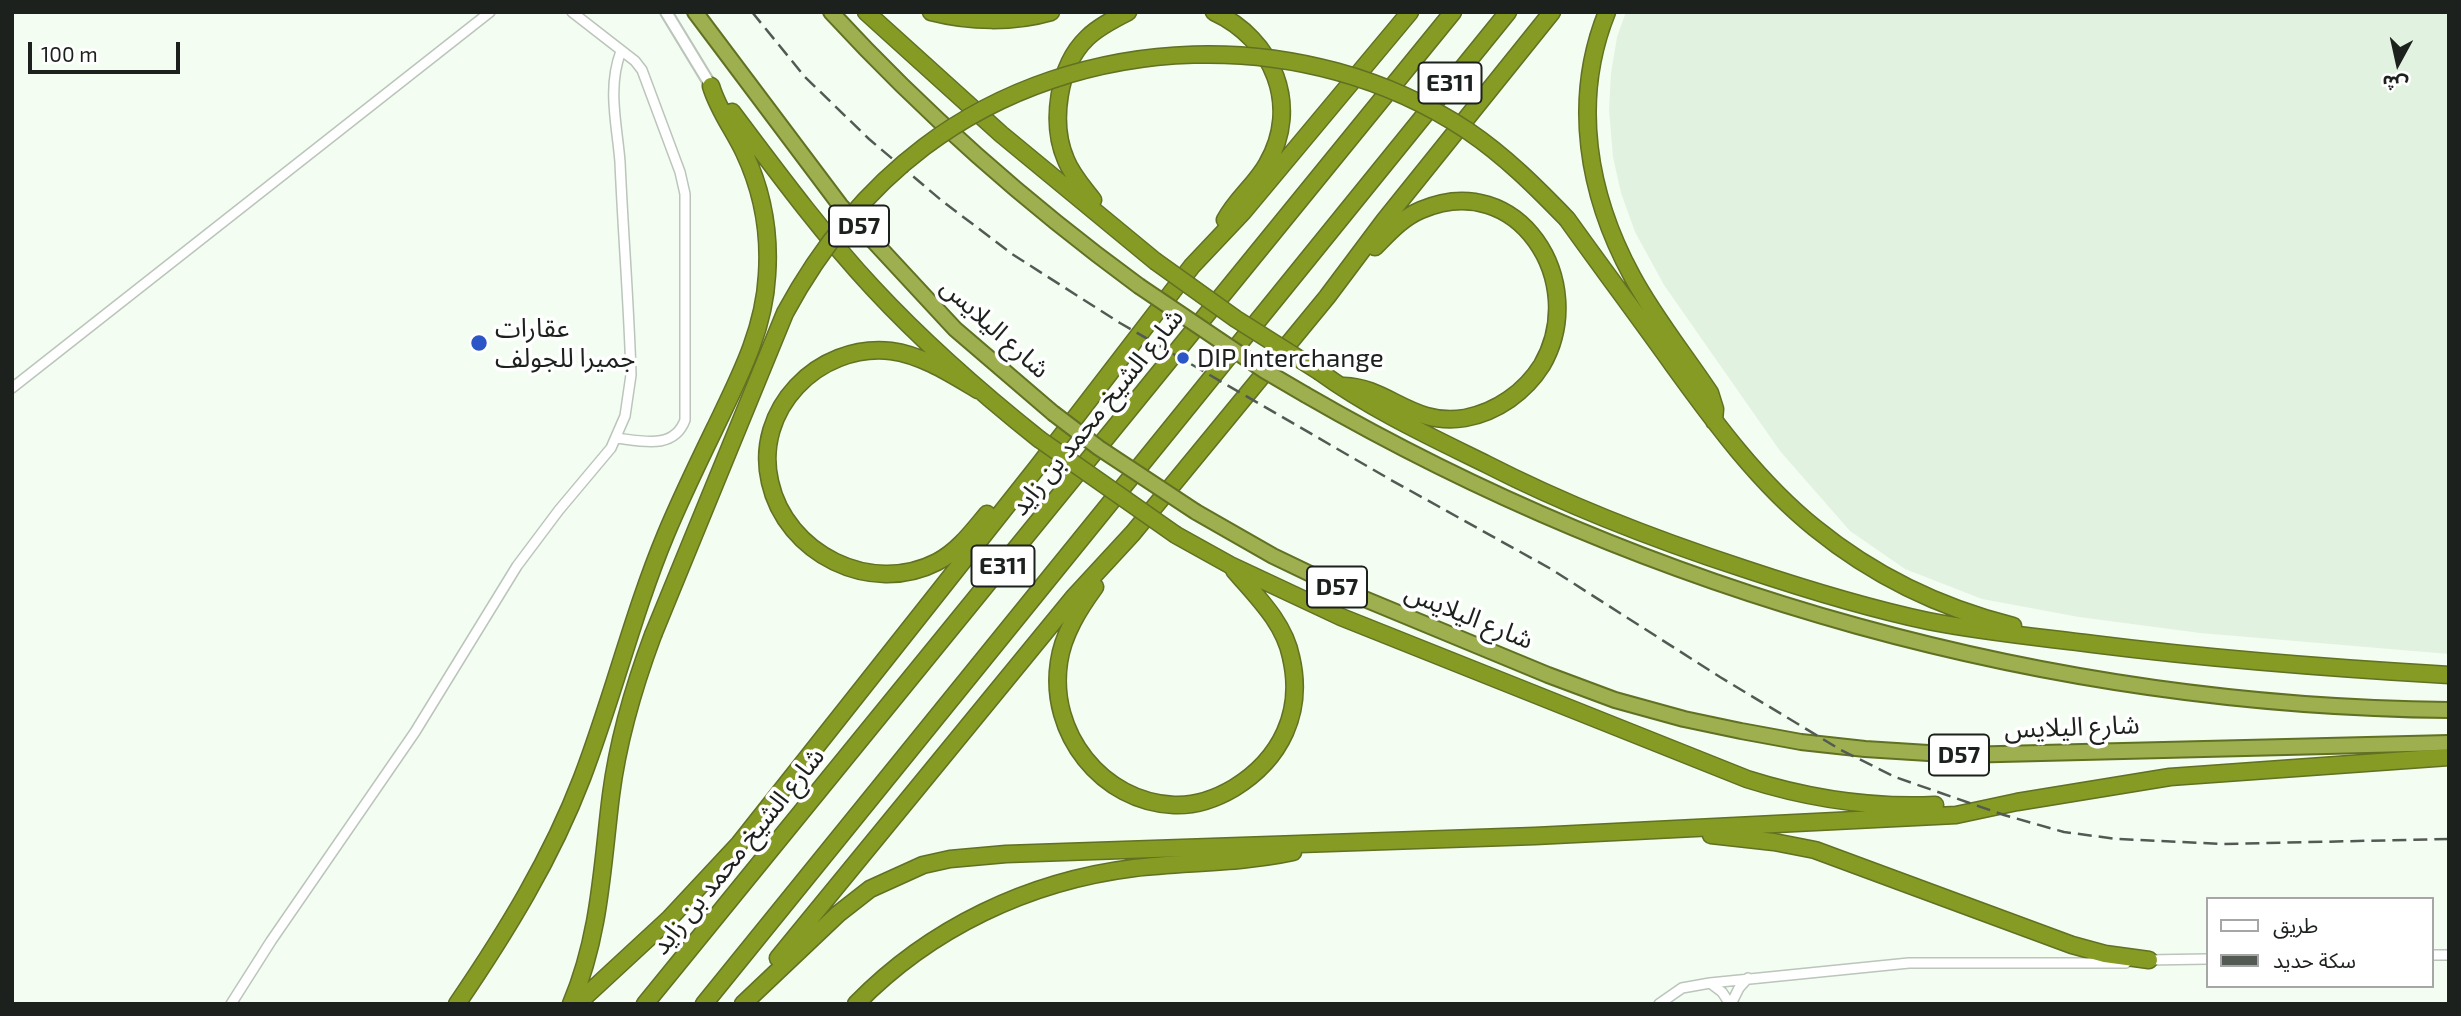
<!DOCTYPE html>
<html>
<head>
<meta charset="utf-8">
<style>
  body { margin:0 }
  #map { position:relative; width:2461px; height:1016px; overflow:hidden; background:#f3fdf2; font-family:"Exo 2","Noto Sans Arabic",sans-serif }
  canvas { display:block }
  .frame { position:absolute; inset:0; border:14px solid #1d211d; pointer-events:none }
  .legend { position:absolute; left:2206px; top:897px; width:228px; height:91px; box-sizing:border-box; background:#fff; border:2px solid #a5a6a5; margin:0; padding:9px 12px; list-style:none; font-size:21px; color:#1d211d }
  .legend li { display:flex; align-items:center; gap:14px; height:35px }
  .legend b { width:35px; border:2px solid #a5a6a5 }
  .north { position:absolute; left:2363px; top:28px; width:70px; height:70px; -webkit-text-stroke:5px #fff; paint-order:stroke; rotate:188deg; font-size:19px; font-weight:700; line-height:28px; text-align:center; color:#1d211d }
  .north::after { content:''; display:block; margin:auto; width:24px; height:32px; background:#1d211d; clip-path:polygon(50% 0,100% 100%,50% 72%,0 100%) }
  .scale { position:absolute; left:28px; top:42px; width:152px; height:32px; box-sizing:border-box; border:4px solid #1d211d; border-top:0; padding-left:9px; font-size:21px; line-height:24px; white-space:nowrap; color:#1d211d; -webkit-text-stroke:5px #fff; paint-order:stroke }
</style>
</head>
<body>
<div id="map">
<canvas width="2461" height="1016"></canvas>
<div class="frame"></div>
<ul class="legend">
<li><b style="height:9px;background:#fff"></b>طريق</li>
<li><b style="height:9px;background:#535953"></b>سكة حديد</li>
</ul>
<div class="north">ش</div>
<div class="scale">100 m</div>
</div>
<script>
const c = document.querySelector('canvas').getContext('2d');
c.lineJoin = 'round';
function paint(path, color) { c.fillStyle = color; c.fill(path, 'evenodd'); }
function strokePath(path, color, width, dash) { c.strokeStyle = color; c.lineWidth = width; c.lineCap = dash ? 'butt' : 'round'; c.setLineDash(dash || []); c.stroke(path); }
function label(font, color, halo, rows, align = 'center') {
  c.font = font + ' "Exo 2","Noto Sans Arabic",sans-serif'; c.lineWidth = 7; c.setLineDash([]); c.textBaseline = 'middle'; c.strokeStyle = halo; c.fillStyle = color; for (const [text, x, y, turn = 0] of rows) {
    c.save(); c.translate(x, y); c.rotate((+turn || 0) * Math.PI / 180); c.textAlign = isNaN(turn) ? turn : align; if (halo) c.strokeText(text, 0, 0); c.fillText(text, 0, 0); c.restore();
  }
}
const built = new Path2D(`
  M1626,12H2449V654L2200,633L2079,617L1982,599L1905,569L1850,531L1780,451L1664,285L1635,232L1621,193L1613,157L1609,110L1611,73L1617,37Z`);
const minor = new Path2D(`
  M572,12L635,61L642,70L680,172L685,194V420C674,450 642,441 616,438
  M12,388L490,12
  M2431,955H2449
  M2147,960L2207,959
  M1710,983L1722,992L1730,1004
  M231,1004L271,941L415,732L517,566L559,510L611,448L625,416L631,375C629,304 623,233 620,162C617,124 607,88 621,51
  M1659,1004L1682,988L1710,983L1909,963H2126
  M1731,1004L1739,988L1748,978`);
const tertiary = new Path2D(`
  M666,12L711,86`);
const trunk = new Path2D(`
  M695,12L840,205L955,329L1053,413
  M831,12C925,114 1027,204 1139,286
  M1306,395C1652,595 2049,706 2449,710
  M1196,512L1273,556L1350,593L1548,675L1615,700L1684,719L1741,731L1801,742L1865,749L1960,755L2449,743`);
const motorway = new Path2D(`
  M866,12L1001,134L1155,261
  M931,12C970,22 1013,23 1051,12
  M1214,12C1273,39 1301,106 1267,164C1256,184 1236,199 1225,220
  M1607,12C1571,101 1588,195 1632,276C1654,317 1684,354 1710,393L1715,409L1714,421
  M732,112C777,172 822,233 873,288C924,343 980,392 1039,439
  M1093,200C1083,187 1072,175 1066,160C1050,123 1058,66 1087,38C1098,27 1114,19 1128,12
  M1567,219C1602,268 1638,316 1673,365C1715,423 1759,483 1815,528C1874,576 1941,608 2013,626
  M1320,372C1371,409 1429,436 1486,464C1570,507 1656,540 1745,569C1805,589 1866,608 1928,621C1983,632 2038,637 2093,644C2212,659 2329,668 2449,675
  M1344,386C1388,387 1412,427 1465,418C1497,412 1525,392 1542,365C1590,282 1518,168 1421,210C1402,218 1389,233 1375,247
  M978,390C951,374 922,355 891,351C818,343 753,410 770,482C786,554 871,596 937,562C958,551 972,532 987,514
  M1176,535L1230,565L1341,617L1747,779C1810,799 1870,808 1935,805
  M1095,587C1079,609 1063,634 1059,662C1048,733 1102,802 1174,805C1195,806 1217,798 1234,788C1281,759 1304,712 1291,657C1284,622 1256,596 1234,570
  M1711,835L1774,842L1815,850L2072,945L2105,954L2149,960
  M778,958L1073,598L1133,533L1327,297L1384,221L1552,12
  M457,1004C506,932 551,859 582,778C613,697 633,613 666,534C681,498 698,463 715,428C739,378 764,331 767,275C770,232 762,190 744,152C733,129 718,110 711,86
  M571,1004C600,936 602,867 611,795C618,740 634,686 653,635
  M577,1004L669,919L739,844L1039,465L1192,266L1243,212L1410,12
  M645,1004L1453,12
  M704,1004L1508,12
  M743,1004L838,914L870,889L923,865L950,859L1006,854L1535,836L1956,815L2017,802L2170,777L2449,757
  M856,1004C930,928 1029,881 1134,868C1187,862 1242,863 1293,852`);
const rail = new Path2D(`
  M752,12L805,77L869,139L941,200L1012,254L1120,323L1391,480L1551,569L1720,677L1841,750L1895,777L2004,815L2064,832L2117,839L2223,844L2449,839`);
const trunkBridge = new Path2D(`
  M1139,286L1265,371L1306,395
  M1053,413L1099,448L1196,512`);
const motorwayBridge = new Path2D(`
  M1155,261L1236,319L1320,372
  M1039,439L1176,535
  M653,635L785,313C819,250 866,191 924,147C1079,30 1306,23 1468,131C1505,156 1536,187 1567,219`);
const markers = [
  [479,343,9,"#2c56c5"],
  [1183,358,7,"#2c56c5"]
];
const shields = [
  [1450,83,63],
  [859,226,60],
  [1003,566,63],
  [1337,587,60],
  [1959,755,60]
];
const shieldNames = [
  ["E311",1450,83],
  ["D57",859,226],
  ["E311",1003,566],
  ["D57",1337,587],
  ["D57",1959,755]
];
const poiNames = [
  ["عقارات",495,328],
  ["جميرا للجولف",495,358],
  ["DIP Interchange",1197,358]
];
const streetNames = [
  ["شارع اليلايس",995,328,42],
  ["شارع الشيخ محمد بن زايد",1097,412,-51],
  ["شارع اليلايس",1469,616,22],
  ["شارع اليلايس",2072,727,-2],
  ["شارع الشيخ محمد بن زايد",738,851,-51]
];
paint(built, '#e2f2e1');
strokePath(minor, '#bbc5bb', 12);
strokePath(tertiary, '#bbc5bb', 14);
strokePath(trunk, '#617022', 18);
strokePath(motorway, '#617022', 19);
strokePath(minor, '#fff', 9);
strokePath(tertiary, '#fff', 10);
strokePath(trunk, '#9eaf50', 14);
strokePath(motorway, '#859b24', 16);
strokePath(rail, '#535953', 2.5, [14, 7]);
strokePath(trunkBridge, '#617022', 18, []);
strokePath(motorwayBridge, '#617022', 19, []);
strokePath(trunkBridge, '#9eaf50', 14);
strokePath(motorwayBridge, '#859b24', 16);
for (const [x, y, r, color] of markers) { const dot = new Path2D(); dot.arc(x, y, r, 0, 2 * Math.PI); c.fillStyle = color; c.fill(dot); strokePath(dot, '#fff', 2.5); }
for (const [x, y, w] of shields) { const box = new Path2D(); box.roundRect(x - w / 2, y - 20.5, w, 41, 5); c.fillStyle = '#fff'; c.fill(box); strokePath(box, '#1d211d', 2); }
label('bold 24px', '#1d211d', null, shieldNames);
label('26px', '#1d211d', '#fff', poiNames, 'left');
label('26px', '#1d211d', '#fff', streetNames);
</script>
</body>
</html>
